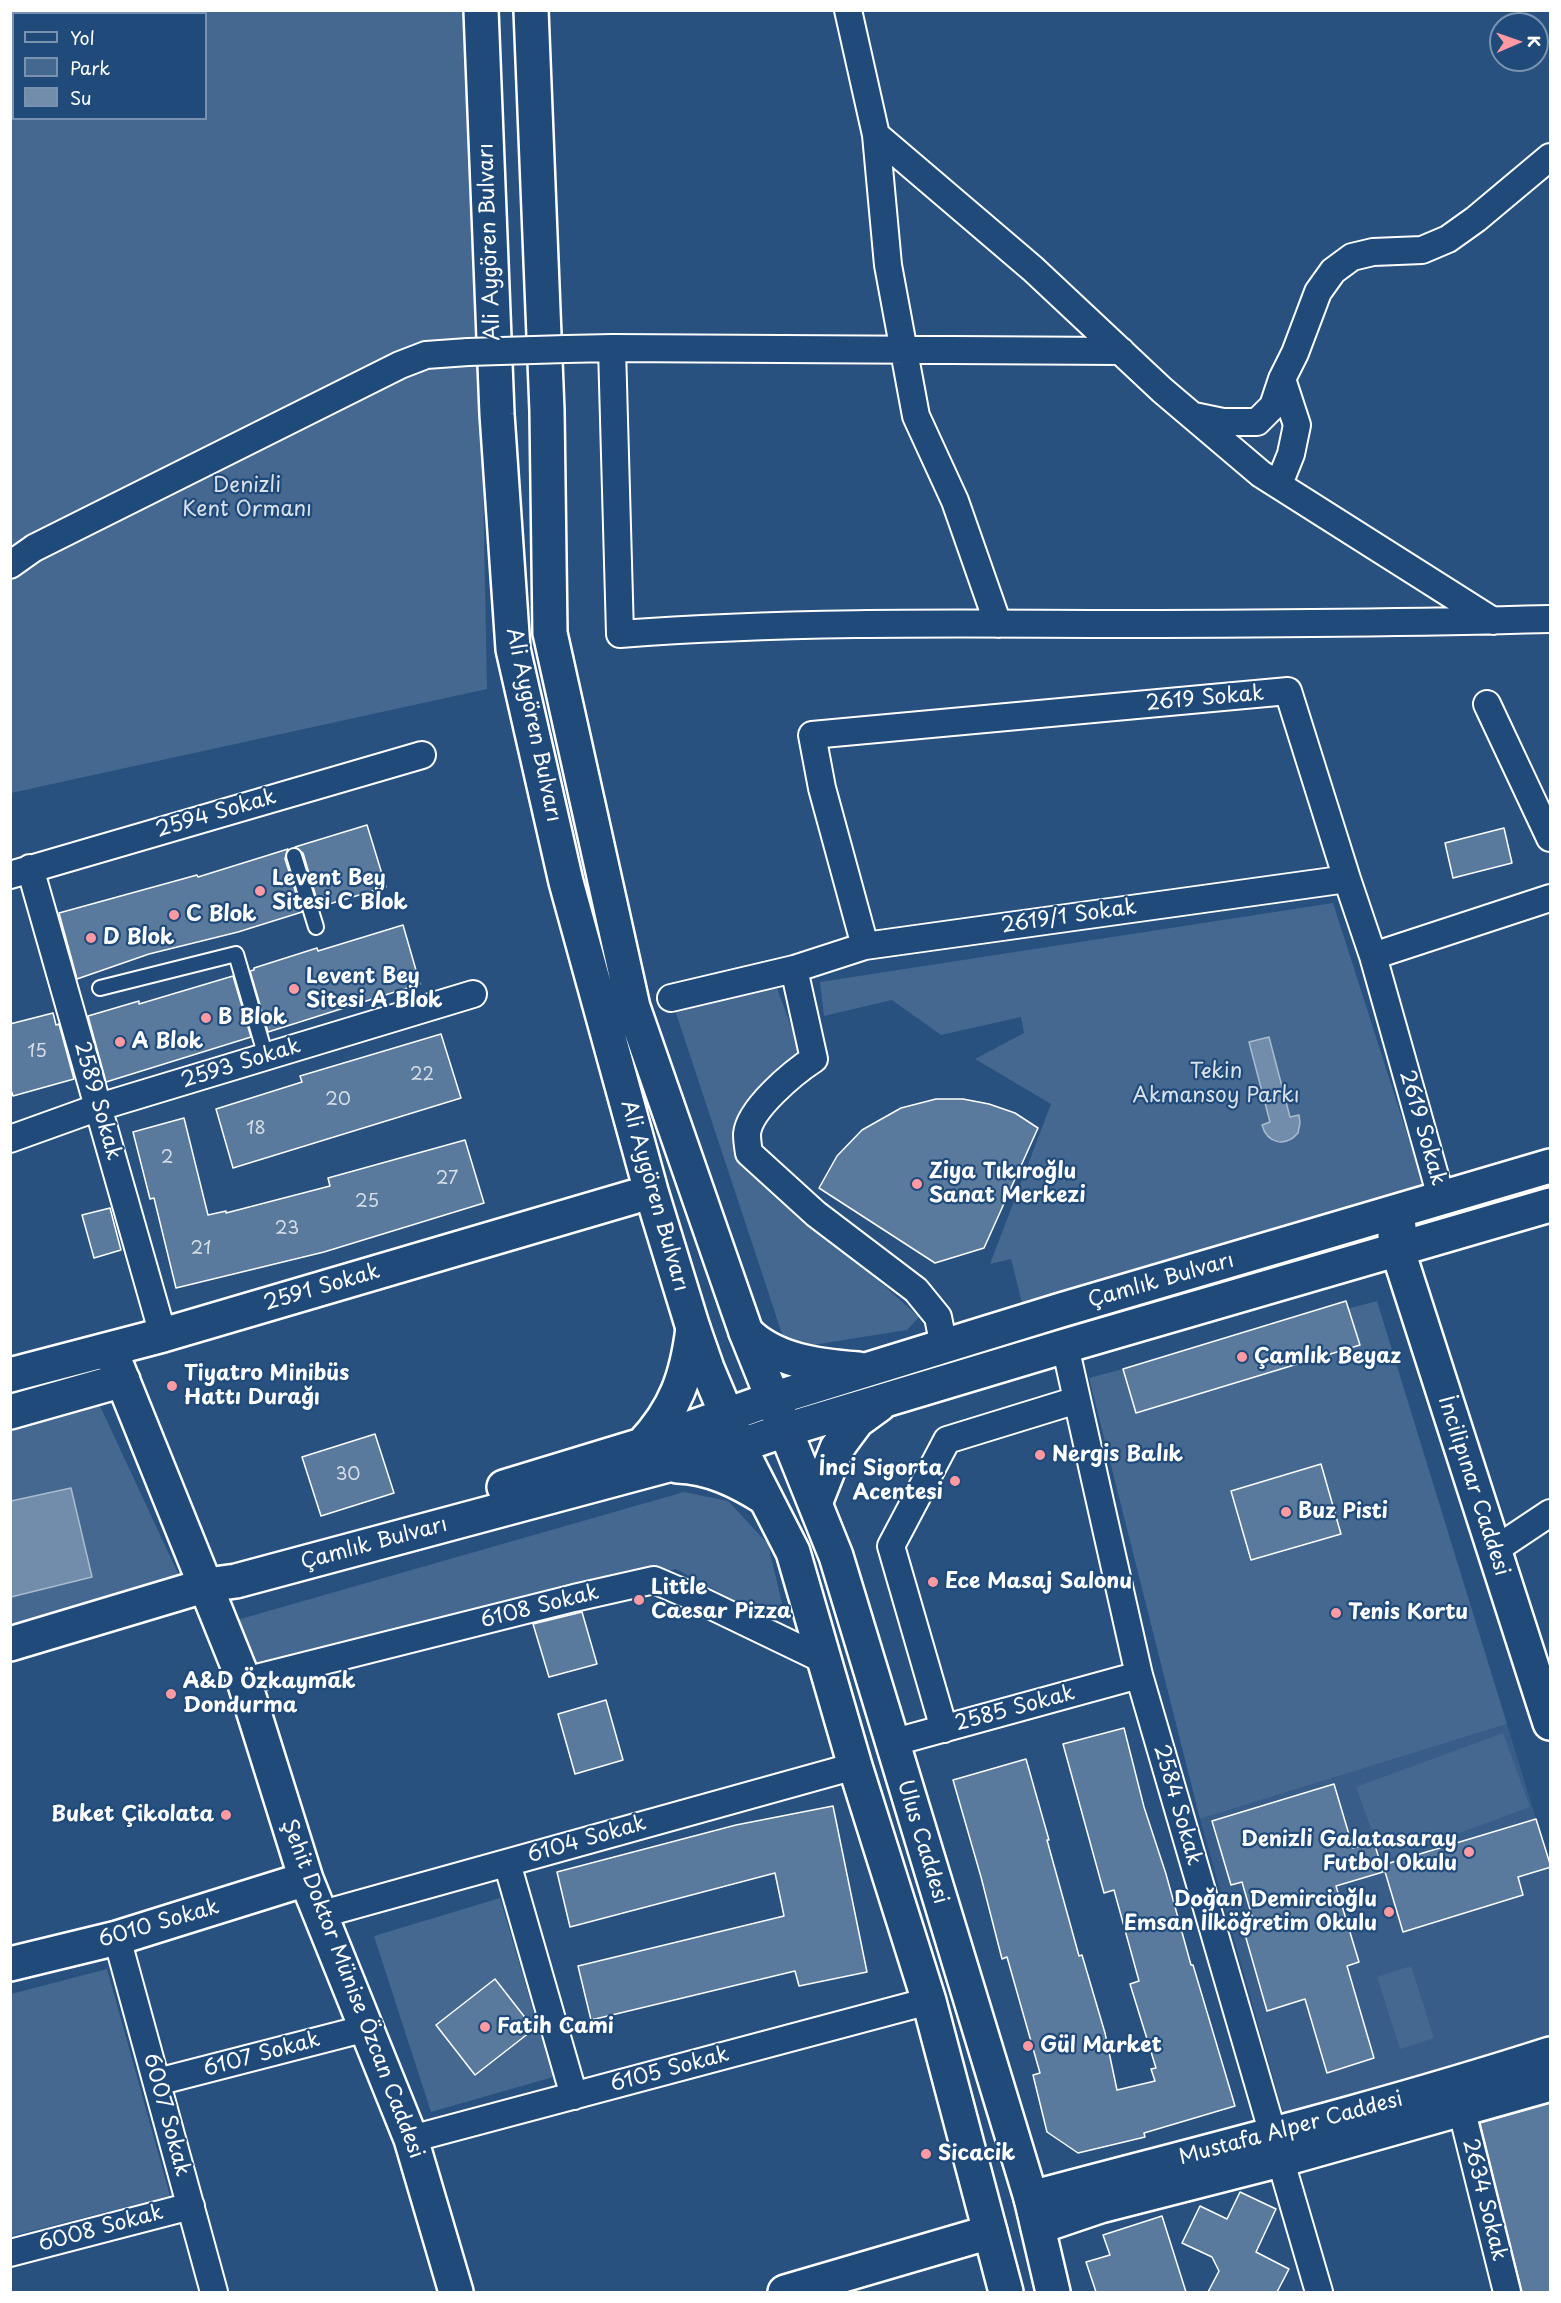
<!DOCTYPE html>
<html>
<head>
<meta charset="utf-8">
<style>
  body { margin:0 }
  #map { position:relative; width:1561px; height:2303px; overflow:hidden; background:#28517f; font-family:"Playpen Sans",sans-serif }
  canvas { display:block }
  .frame { position:absolute; inset:0; border:12px solid #fff; pointer-events:none }
  .legend { position:absolute; left:12px; top:12px; width:195px; height:108px; box-sizing:border-box; background:#1f4a7a; border:2px solid #7992af; margin:0; padding:8px 10px; list-style:none; font-size:18px; color:#fff }
  .legend li { display:flex; align-items:center; gap:12px; height:30px }
  .legend b { width:30px; border:2px solid #7992af }
  .north { position:absolute; left:1489px; top:12px; width:60px; height:60px; box-sizing:border-box; background:#1f4a7a; border:2px solid #7992af; border-radius:50%; rotate:88deg; font-size:16px; font-weight:700; line-height:24px; text-align:center; color:#fff }
  .north::after { content:''; display:block; margin:auto; width:21px; height:27px; background:#ff9aa2; clip-path:polygon(50% 0,100% 100%,50% 72%,0 100%) }
</style>
</head>
<body>
<div id="map">
<canvas width="1561" height="2303"></canvas>
<div class="frame"></div>
<ul class="legend">
<li><b style="height:8px;background:#1f4a7a"></b>Yol</li>
<li><b style="height:16px;background:#446890"></b>Park</li>
<li><b style="height:16px;background:#718dab"></b>Su</li>
</ul>
<div class="north">K</div>
</div>
<script>
const c = document.querySelector('canvas').getContext('2d');
c.lineJoin = 'round';
function paint(path, color) { c.fillStyle = color; c.fill(path, 'evenodd'); }
function strokePath(path, color, width, dash) { c.strokeStyle = color; c.lineWidth = width; c.lineCap = dash ? 'butt' : 'round'; c.setLineDash(dash || []); c.stroke(path); }
function label(font, color, halo, rows, align = 'center') {
  c.font = font + ' "Playpen Sans",sans-serif'; c.lineWidth = 4.5; c.setLineDash([]); c.textBaseline = 'middle'; c.strokeStyle = halo; c.fillStyle = color; for (const [text, x, y, turn = 0] of rows) {
    c.save(); c.translate(x, y); c.rotate((+turn || 0) * Math.PI / 180); c.textAlign = isNaN(turn) ? turn : align; if (halo) c.strokeText(text, 0, 0); c.fillText(text, 0, 0); c.restore();
  }
}
const built = new Path2D(`
  M1507,1724L1550,1865V2040L1286,2123L1200,1819Z`);
const green = new Path2D(`
  M10,11H474L487,689L11,793ZM14,14H206V118H14Z
  M1333,903L1425,1190L1024,1311L1011,1259L990,1264L1051,1104L975,1059L1024,1033L1021,1017L941,1035L892,1000L824,1016L820,982Z
  M774,980L800,1051L749,1098L736,1137L748,1171L851,1256L919,1317L907,1330L787,1349L675,1010Z
  M1377,1301L1507,1724L1200,1819L1089,1378Z
  M94,1393L182,1582L11,1625V1414Z
  M684,1492L728,1501L768,1544L785,1616L767,1618L676,1569L257,1673L237,1620Z
  M1503,1733L1530,1807L1383,1861L1356,1787Z
  M500,1898L553,2077L431,2112L374,1936Z
  M1411,1966L1434,2038L1400,2049L1377,1977Z
  M107,1969L170,2196L11,2236V1994Z`);
const water = new Path2D(`
  M1269,1037L1290,1117L1299,1115L1300,1123L1298,1133C1285,1148 1267,1143 1262,1125L1270,1122L1249,1042Z
  M71,1488L92,1577L11,1597V1501Z`);
const building = new Path2D(`
  M367,825L386,887L319,907L303,853L295,847Z
  M1504,828L1512,863L1453,878L1445,843Z
  M288,849L285,859L302,912L238,932L149,954L77,979L59,913L197,875L198,877Z
  M403,925L420,984L268,1032L250,971L254,970V968L317,948L318,951Z
  M233,976L251,1037L106,1082L88,1016L139,1001V1004Z
  M53,1013L56,1025L59,1024L74,1079L13,1096L10,1087V1024Z
  M441,1034L461,1098L233,1168L216,1109L302,1082L300,1076Z
  M936,1099H963L989,1104L1015,1113L1038,1128L984,1248L935,1263L819,1188L837,1156L862,1130L901,1108Z
  M184,1118L208,1215L226,1211V1213L330,1186L328,1178L465,1140L484,1203L324,1252L176,1288L154,1198L150,1199L133,1132Z
  M110,1208L121,1250L94,1258L82,1215Z
  M1346,1301L1360,1345L1136,1413L1123,1369Z
  M375,1434L394,1493L321,1516L302,1457Z
  M1321,1464L1341,1534L1251,1560L1231,1491Z
  M582,1612L597,1664L549,1677L533,1624Z
  M606,1700L623,1760L575,1774L558,1714Z
  M1124,1728L1144,1807L1166,1874L1191,1965H1193L1235,2106L1144,2133L1145,2137L1078,2153L1047,2132L1033,2075L1040,2073L1007,1957L1002,1959L981,1877L953,1780L1026,1759L1049,1840H1047L1079,1956L1082,1955L1105,2033L1117,2090L1155,2081L1151,2069L1156,2068L1130,1984L1139,1981L1114,1890L1104,1893L1063,1744Z
  M1334,1784L1353,1848L1374,1842L1383,1872L1336,1886L1359,1962L1347,1966L1374,2058L1327,2073L1305,1999L1267,2011L1244,1931L1255,1927L1242,1882L1231,1885L1212,1821Z
  M833,1806L867,1972L799,1986L795,1971L591,2020L578,1966L784,1916L775,1873L570,1927L557,1872L736,1825Z
  M1536,1819L1551,1867L1518,1877L1523,1895L1403,1932L1383,1865Z
  M495,1979L534,2029L475,2075L436,2025Z
  M1551,2103V2292H1522L1480,2123Z
  M1240,2192L1276,2209L1256,2252L1289,2269L1277,2292H1208L1219,2271L1212,2257L1182,2243L1200,2206L1227,2219Z
  M1162,2216L1186,2292H1096L1086,2262L1110,2255L1103,2235Z`);
const lane = new Path2D(`
  M294,856L316,927
  M100,988L236,954L266,1057`);
const street = new Path2D(`
  M848,10L876,135L888,265L916,416L955,501L998,624
  M876,135L1033,269L1162,390L1261,474L1493,621
  M566,349L612,348
  M1121,351L612,348L620,634C777,622 935,623 1092,624C1245,624 1398,623 1550,619
  M1194,416L1223,422H1257L1273,406L1282,379L1295,353L1318,292L1333,271L1352,257L1373,252L1422,250L1448,239L1476,219L1550,157
  M1279,484L1291,454L1297,425L1282,379
  M10,565L34,548L400,365L426,355L468,352
  M1487,704L1550,838
  M30,868L163,1335
  M10,875L422,755
  M865,946L822,788L812,735L1288,691L1347,879L1373,956L1441,1197
  M1373,956L1550,898
  M794,969L814,1059C794,1072 749,1109 747,1134C747,1140 748,1147 749,1153L816,1214L916,1290L938,1317L944,1347
  M671,998L794,969L865,946L1347,879
  M10,1139L99,1107L473,994
  M1065,1346L1139,1675L1319,2292
  M1493,1551L1550,1513
  M244,1681L574,1598L654,1580L689,1595L824,1660
  M944,1729L891,1546L947,1440L1077,1400
  M891,1743L1139,1675
  M507,1863L574,2096
  M319,1915L855,1766
  M117,1938L214,2292
  M157,2082L367,2028
  M1461,2108L1507,2292
  M411,2139L929,2001
  M10,2253L191,2206`);
const secondary = new Path2D(`
  M1399,1227L1395,1235L1397,1248L1550,1723
  M746,1332C774,1361 819,1366 858,1369
  M110,1349L244,1681L306,1879L411,2139L456,2292
  M10,1375L163,1335L633,1197
  M10,1412L123,1380
  M642,1445C676,1409 687,1376 693,1328
  M677,1466C710,1467 738,1481 765,1498
  M504,1487L642,1445L772,1399L1061,1310L1550,1166
  M816,1501L837,1448L857,1421L879,1405
  M10,1644L207,1585L236,1581L739,1446L785,1430L1065,1346L1550,1205
  M10,1964L117,1938L306,1879
  M1031,2198C1204,2152 1379,2109 1550,2054
  M1038,2227L1100,2206L1280,2160L1550,2084
  M785,2292L990,2232`);
const primary = new Path2D(`
  M481,10L497,414L513,649L566,882L651,1191L693,1328L707,1368L743,1454L793,1552L855,1766L929,2001L1006,2292
  M531,10L547,411L550,633L633,1007L746,1332L836,1556L1031,2198L1053,2292`);
const streetBridge = new Path2D(`
  M468,352L566,349`);
const markers = [
  [260,891,6,"#ff9aa2"],
  [174,915,6,"#ff9aa2"],
  [91,938,6,"#ff9aa2"],
  [294,989,6,"#ff9aa2"],
  [206,1018,6,"#ff9aa2"],
  [120,1042,6,"#ff9aa2"],
  [917,1184,6,"#ff9aa2"],
  [1242,1357,6,"#ff9aa2"],
  [172,1386,6,"#ff9aa2"],
  [1040,1455,6,"#ff9aa2"],
  [955,1481,6,"#ff9aa2"],
  [1286,1512,6,"#ff9aa2"],
  [933,1582,6,"#ff9aa2"],
  [639,1600,6,"#ff9aa2"],
  [1336,1613,6,"#ff9aa2"],
  [171,1694,6,"#ff9aa2"],
  [226,1815,6,"#ff9aa2"],
  [1469,1852,6,"#ff9aa2"],
  [1389,1912,6,"#ff9aa2"],
  [485,2027,6,"#ff9aa2"],
  [1028,2046,6,"#ff9aa2"],
  [926,2154,6,"#ff9aa2"]
];
const numberNames = [
  ["15",37,1052],
  ["22",422,1075],
  ["20",338,1100],
  ["18",256,1129],
  ["2",167,1158],
  ["27",447,1179],
  ["25",367,1202],
  ["23",287,1229],
  ["21",201,1249],
  ["30",348,1475]
];
const streetNames = [
  ["Ali Aygören Bulvarı",490,242,-92],
  ["2619 Sokak",1205,699,-5],
  ["Ali Aygören Bulvarı",533,725,78],
  ["2594 Sokak",216,814,-16],
  ["2619/1 Sokak",1069,917,-8],
  ["2593 Sokak",241,1064,-17],
  ["2589 Sokak",97,1101,74],
  ["2619 Sokak",1422,1128,74],
  ["Ali Aygören Bulvarı",654,1196,74],
  ["Çamlık Bulvarı",1161,1281,-16],
  ["2591 Sokak",322,1288,-16],
  ["İncilipınar Caddesi",1473,1486,72],
  ["Çamlık Bulvarı",374,1544,-15],
  ["6108 Sokak",540,1607,-14],
  ["2585 Sokak",1015,1709,-15],
  ["2584 Sokak",1177,1805,74],
  ["6104 Sokak",587,1840,-16],
  ["Ulus Caddesi",922,1842,73],
  ["6010 Sokak",159,1924,-16],
  ["Şehit Doktor Münise Özcan Caddesi",352,1989,69],
  ["6107 Sokak",262,2055,-15],
  ["6105 Sokak",670,2070,-15],
  ["6007 Sokak",166,2115,75],
  ["Mustafa Alper Caddesi",1291,2129,-15],
  ["2634 Sokak",1484,2200,76],
  ["6008 Sokak",101,2229,-15]
];
const parkNames = [
  ["Denizli",247,486],
  ["Kent Ormanı",247,510],
  ["Tekin",1216,1072],
  ["Akmansoy Parkı",1216,1096]
];
const poiNames = [
  ["Levent Bey",272,879],
  ["Sitesi C Blok",272,903],
  ["C Blok",186,915],
  ["D Blok",103,938],
  ["Levent Bey",306,977],
  ["Sitesi A Blok",306,1001],
  ["B Blok",218,1018],
  ["A Blok",132,1042],
  ["Ziya Tıkıroğlu",929,1172],
  ["Sanat Merkezi",929,1196],
  ["Çamlık Beyaz",1254,1357],
  ["Tiyatro Minibüs",184,1374],
  ["Hattı Durağı",184,1398],
  ["Nergis Balık",1052,1455],
  ["İnci Sigorta",943,1469,"right"],
  ["Acentesi",943,1493,"right"],
  ["Buz Pisti",1298,1512],
  ["Ece Masaj Salonu",945,1582],
  ["Little",651,1588],
  ["Caesar Pizza",651,1612],
  ["Tenis Kortu",1348,1613],
  ["A&D Özkaymak",183,1682],
  ["Dondurma",183,1706],
  ["Buket Çikolata",214,1815,"right"],
  ["Denizli Galatasaray",1457,1840,"right"],
  ["Futbol Okulu",1457,1864,"right"],
  ["Doğan Demircioğlu",1377,1900,"right"],
  ["Emsan İlköğretim Okulu",1377,1924,"right"],
  ["Fatih Cami",497,2027],
  ["Gül Market",1040,2046],
  ["Sicacik",938,2154]
];
paint(built, '#375d88');
paint(green, '#446890');
paint(water, '#718dab');
strokePath(water, '#aabbcd', 1.5);
paint(building, '#5a7a9d');
strokePath(building, '#fff', 1.5);
strokePath(lane, '#fff', 18);
strokePath(street, '#fff', 30);
strokePath(secondary, '#fff', 38);
strokePath(primary, '#fff', 38);
strokePath(lane, '#1f4a7a', 14);
strokePath(street, '#1f4a7a', 26);
strokePath(secondary, '#1f4a7a', 33);
strokePath(primary, '#1f4a7a', 33);
strokePath(streetBridge, '#fff', 30, []);
strokePath(streetBridge, '#1f4a7a', 26);
for (const [x, y, r, color] of markers) { const dot = new Path2D(); dot.arc(x, y, r, 0, 2 * Math.PI); c.fillStyle = color; c.fill(dot); strokePath(dot, '#1f4a7a', 2); }
label('18px', '#d6dee6', null, numberNames);
label('21px', '#fff', '#1f4a7a', streetNames);
label('21px', '#dae1e9', '#1f4a7a', parkNames);
label('bold 21px', '#fff', '#1f4a7a', poiNames, 'left');
</script>
</body>
</html>
